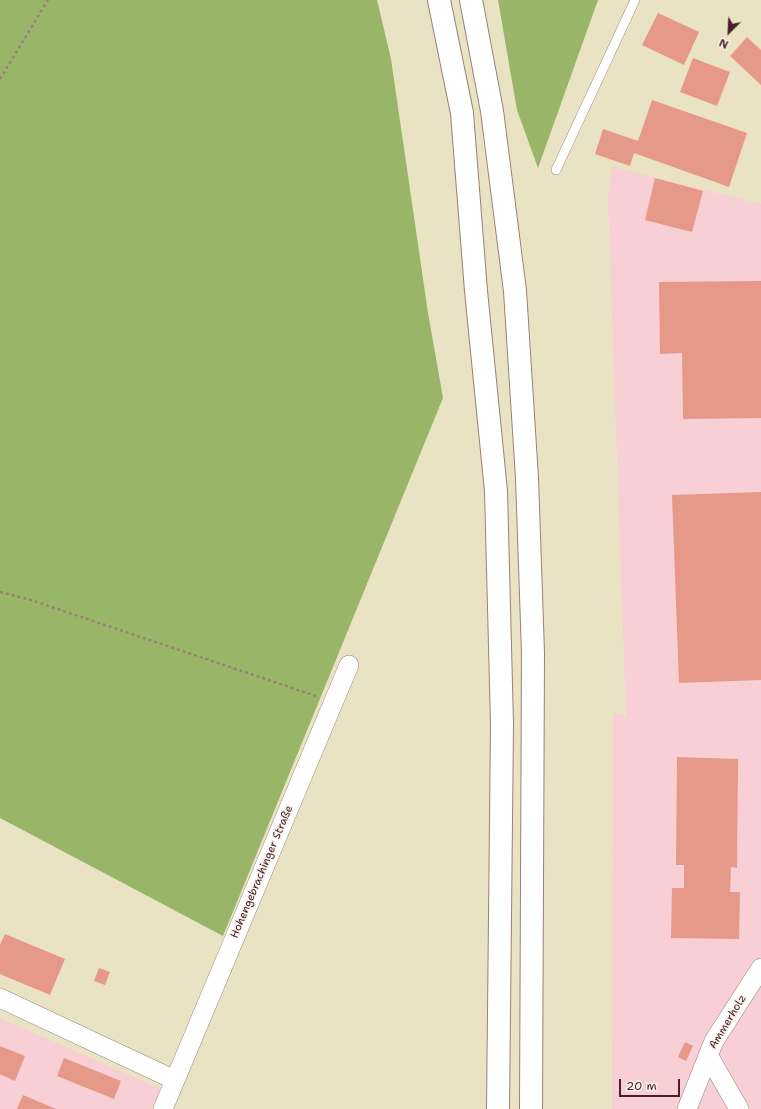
<!DOCTYPE html>
<html>
<head>
<meta charset="utf-8">
<style>
  body { margin:0 }
  #map { position:relative; width:761px; height:1109px; overflow:hidden; background:#e9e3c4; font-family:"Shantell Sans",sans-serif }
  canvas { display:block }
  .north { position:absolute; left:709px; top:12px; width:40px; height:40px; -webkit-text-stroke:3px #f7f3e8; paint-order:stroke; rotate:204deg; font-size:11px; font-weight:700; line-height:16px; text-align:center; color:#4a1f2b }
  .north::after { content:''; display:block; margin:auto; width:14px; height:18px; background:#4a1f2b; clip-path:polygon(50% 0,100% 100%,50% 72%,0 100%) }
  .scale { position:absolute; left:619px; top:1079px; width:61px; height:18px; box-sizing:border-box; border:2px solid #4a1f2b; border-top:0; padding-left:5px; font-size:12px; line-height:14px; white-space:nowrap; color:#4a1f2b; -webkit-text-stroke:3px #f7f3e8; paint-order:stroke }
</style>
</head>
<body>
<div id="map">
<canvas width="761" height="1109"></canvas>
<div class="north">N</div>
<div class="scale">20 m</div>
</div>
<script>
const c = document.querySelector('canvas').getContext('2d');
c.lineJoin = 'round';
function paint(path, color) { c.fillStyle = color; c.fill(path, 'evenodd'); }
function strokePath(path, color, width, dash) { c.strokeStyle = color; c.lineWidth = width; c.lineCap = dash ? 'butt' : 'round'; c.setLineDash(dash || []); c.stroke(path); }
function label(font, color, halo, rows, align = 'center') {
  c.font = font + ' "Shantell Sans",sans-serif'; c.lineWidth = 3; c.setLineDash([]); c.textBaseline = 'middle'; c.strokeStyle = halo; c.fillStyle = color; for (const [text, x, y, turn = 0] of rows) {
    c.save(); c.translate(x, y); c.rotate((+turn || 0) * Math.PI / 180); c.textAlign = isNaN(turn) ? turn : align; if (halo) c.strokeText(text, 0, 0); c.fillText(text, 0, 0); c.restore();
  }
}
const built = new Path2D(`
  M612,167L761,204V1109H612L613,713L626,716L608,199Z
  M0,1018L161,1089L152,1109H0Z`);
const forest = new Path2D(`
  M0,0H377L391,59L428,313L443,398L223,936L0,818Z
  M498,0H598L538,168L517,110Z`);
const building = new Path2D(`
  M658,13L699,32L684,65L642,45Z
  M747,37L761,50V85L730,56Z
  M693,58L730,72L717,106L680,92Z
  M652,100L747,133L729,187L634,153L630,166L595,154L603,129L638,141Z
  M655,178L703,191L692,232L645,220Z
  M761,281V418L683,419L682,353L660,354L659,282Z
  M761,492V680L679,683L672,495Z
  M677,757L738,759L737,868L731,867L730,892H740L739,939L671,938L672,888H684V865H676Z
  M5,934L65,959L50,995L0,974V945Z
  M99,968L110,972L105,985L94,981Z
  M685,1042L693,1046L686,1061L678,1057Z
  M0,1046L25,1056L15,1081L0,1074Z
  M64,1058L121,1081L114,1099L57,1076Z
  M23,1095L56,1109H17Z`);
const path = new Path2D(`
  M0,79L48,0
  M0,592L31,600L316,696`);
const service = new Path2D(`
  M556,170L635,0`);
const minor = new Path2D(`
  M0,998L175,1080
  M708,1055L739,1109
  M163,1109L349,665
  M687,1109L714,1041L761,968`);
const motorway = new Path2D(`
  M439,0L462,113L476,291L496,491L502,724L498,1109
  M471,0L492,111L515,291L527,478L533,653L531,1109`);
const streetNames = [
  ["Hohengebrachinger Straße",262,872,-67],
  ["Ammerholz",728,1022,-59]
];
paint(built, '#f7cfd4');
paint(forest, '#99b668');
paint(building, '#e69889');
strokePath(service, '#9a8178', 10);
strokePath(minor, '#9a8178', 20);
strokePath(motorway, '#9a8178', 24);
strokePath(path, '#9a8178', 2.5, [3, 3]);
strokePath(service, '#fff', 9);
strokePath(minor, '#fff', 19);
strokePath(motorway, '#fff', 22);
label('11px', '#4a1f2b', '#f7f3e8', streetNames);
</script>
</body>
</html>
